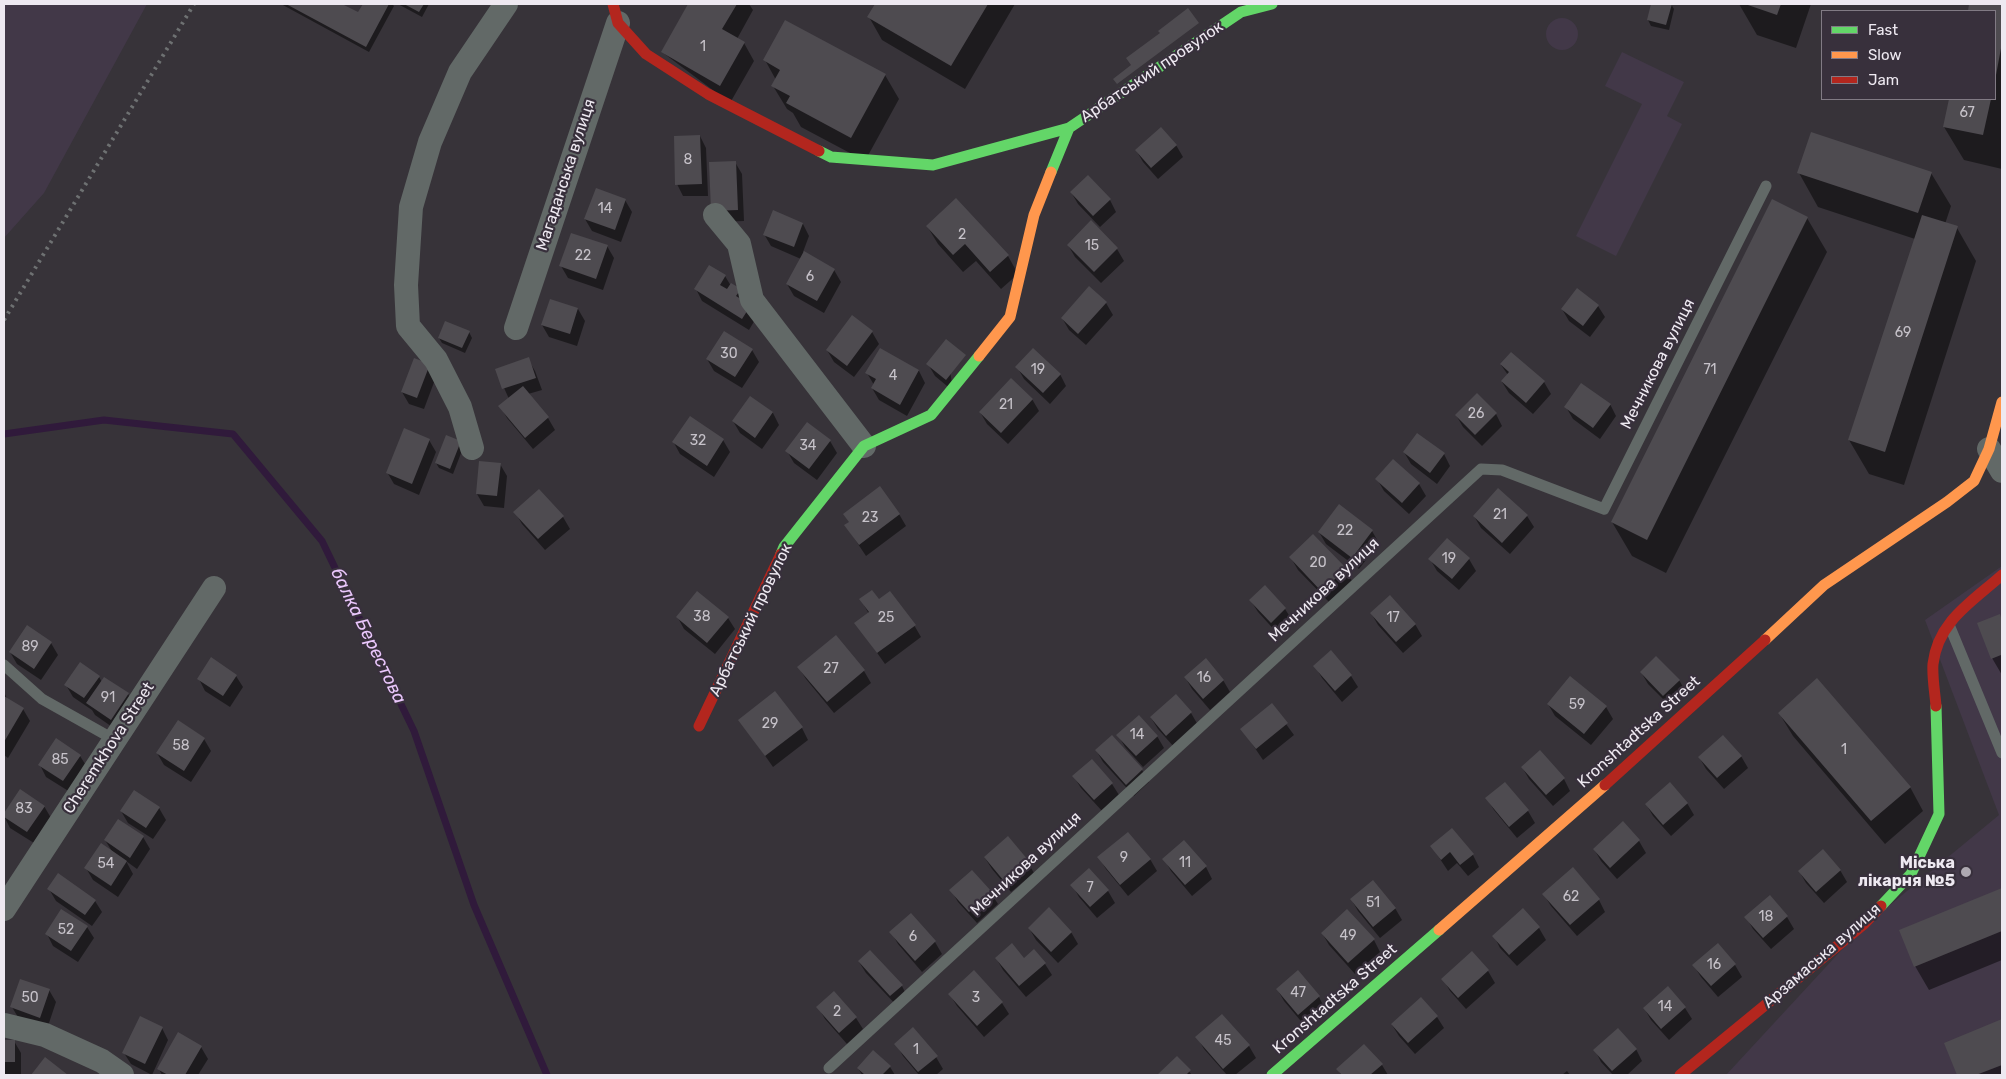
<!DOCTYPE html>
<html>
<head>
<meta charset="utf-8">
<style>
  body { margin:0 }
  #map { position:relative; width:2006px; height:1079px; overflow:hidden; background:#373339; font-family:Rubik,sans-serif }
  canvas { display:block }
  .frame { position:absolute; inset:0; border:5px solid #eee9f1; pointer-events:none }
  .legend { position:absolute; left:1821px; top:10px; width:175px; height:90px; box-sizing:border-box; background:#38303c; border:1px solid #817a84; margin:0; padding:6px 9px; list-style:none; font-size:15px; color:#eee9f1 }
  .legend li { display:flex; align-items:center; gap:10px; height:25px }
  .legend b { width:25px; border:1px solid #817a84 }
</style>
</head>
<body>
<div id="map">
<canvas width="2006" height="1079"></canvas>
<div class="frame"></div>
<ul class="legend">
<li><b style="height:6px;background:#63d668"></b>Fast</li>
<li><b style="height:6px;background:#ff974d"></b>Slow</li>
<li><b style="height:6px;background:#b3261e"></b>Jam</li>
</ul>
</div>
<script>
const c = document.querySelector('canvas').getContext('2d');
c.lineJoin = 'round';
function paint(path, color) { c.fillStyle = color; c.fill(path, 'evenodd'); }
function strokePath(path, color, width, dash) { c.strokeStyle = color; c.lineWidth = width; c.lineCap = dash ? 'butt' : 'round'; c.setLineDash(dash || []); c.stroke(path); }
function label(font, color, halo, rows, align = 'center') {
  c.font = font + ' Rubik,sans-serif'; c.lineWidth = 4.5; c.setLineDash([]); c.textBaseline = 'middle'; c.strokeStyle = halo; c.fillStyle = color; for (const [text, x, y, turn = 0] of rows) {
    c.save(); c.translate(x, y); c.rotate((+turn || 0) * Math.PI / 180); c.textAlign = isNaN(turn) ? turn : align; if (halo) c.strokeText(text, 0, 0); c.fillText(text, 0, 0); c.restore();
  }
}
const built = new Path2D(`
  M4,4H147L44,193L4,238Z
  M1546 34a16 16 0 1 1 32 0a16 16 0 1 1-32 0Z
  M1622,52L1684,82L1667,116L1682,124L1616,256L1576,236L1642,104L1605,86Z
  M2002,566V1075H1726L1861,929L1999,815L1925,620Z`);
const shadow = new Path2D(`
  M281,4H343L342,5L358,14L364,4H392L394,6L369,52Z
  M398,4H429L422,17Z
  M690,4H749L753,10L737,39L744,43L754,61L730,103L662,52Z
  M876,4H1015L965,89L882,40L869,17Z
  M1652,4H1671L1674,9L1669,30L1651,26L1648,20Z
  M1739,4H1811L1796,48L1757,35Z
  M1970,4H2002V169L1964,160L1944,127L1950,99H1995V11H1969Z
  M765,60L885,75L899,99L865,161L801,127L793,113L787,109L773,86L776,80Z
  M700,136L706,148L708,196H683L677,184Z
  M1176,145L1183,157L1158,179L1143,162L1136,150Z
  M735,162L742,174L744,221L719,222Z
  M1799,173H1931L1951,206L1945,224L1957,228L1976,261L1904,485L1869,474L1849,440L1915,239L1818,207Z
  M1071,192L1110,200L1116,212L1100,227L1078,204Z
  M625,200L632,212L621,242L592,231L585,219Z
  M1807,218L1827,252L1666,573L1632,556L1612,522Z
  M1091,222L1117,249L1124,261L1101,283L1075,257L1068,245Z
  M803,224L809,236L803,252L834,270L841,282L824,313L794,296L787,284L801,259L771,246L764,234Z
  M927,226L1008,256L1018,274L1001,289L976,261L963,272L938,244Z
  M607,246L614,258L603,290L568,278L561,266Z
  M725,276L731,286L740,290L756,318L749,330L702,301L696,289Z
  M1090,288L1106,303L1113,315L1086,345L1069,330L1062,318Z
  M1598,306L1605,317L1590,337L1569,321L1562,309Z
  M578,309L585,321L577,346L549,337L542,325Z
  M852,317L872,332L879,344L854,377L834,362L827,350Z
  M469,332L472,338L465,353L442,343L439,338Z
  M946,341L953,391L935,376L928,364Z
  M752,350L759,362L742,388L714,371L707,359Z
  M880,350L919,371L925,383L907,416L879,400L872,388L874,385L867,373Z
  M1511,353L1544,382L1551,394L1533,414L1509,393L1502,382L1508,375L1501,365Z
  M528,359L535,371L542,390L528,394L548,418L555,430L533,449L507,418L500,406L509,399L496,370Z
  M429,365L436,377L424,409L409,404L402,392Z
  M1017,367L1060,374L1066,386L1050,404L1024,379Z
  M750,397L773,413L779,425L762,449L740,433L733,421Z
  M1032,399L1039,411L1008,444L987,424L980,412Z
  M1610,404L1616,416L1600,439L1573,419L1566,407Z
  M1496,414L1502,426L1482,446L1463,427L1456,415Z
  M690,418L723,440L730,452L714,477L680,454L674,443Z
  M807,424L830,441L837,453L817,480L794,463L787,451Z
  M447,437L463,448L453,474L439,468L436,463Z
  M429,440L436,452L419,495L394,484L387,472Z
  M1404,452L1444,454L1450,466L1437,484L1411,464Z
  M500,464L507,476L504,508L484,506L477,494Z
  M1377,479L1419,484L1426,496L1409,514L1384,491Z
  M515,512L563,517L570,529L545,550L522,524Z
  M899,514L906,526L866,556L846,526Z
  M1474,516H1527L1534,527L1510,554L1481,528Z
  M1372,531L1379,543L1359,569L1326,544L1319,532Z
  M1313,536L1345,569L1352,581L1330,603L1298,570L1291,558Z
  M1430,559H1469L1476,571L1459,590L1437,571Z
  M861,600L879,601L914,625L921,637L885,664L856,623L869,614Z
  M1251,601L1285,609L1292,620L1278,634L1258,612Z
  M1371,613L1415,624L1422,636L1403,653L1378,625Z
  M1999,616L2002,621V675L1992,658Z
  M678,618H728L735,629L715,654L684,629Z
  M836,637L864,671L871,683L834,713L806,679L799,668Z
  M51,643L58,655L41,680L17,664L10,652Z
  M1331,652L1351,676L1358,687L1342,702L1322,678L1315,666Z
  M1641,672L1679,680L1686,692L1671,707L1648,684Z
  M236,676L243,687L230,707L205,691L199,679Z
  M99,677L102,682L128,694L135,706L118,731L95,715L92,710L73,697L66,685Z
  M1185,677L1223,680L1230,692L1210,710L1192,689Z
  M4,692L7,699L23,709L30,721L8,758L4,755Z
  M1176,696L1191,713L1198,725L1174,747L1158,729L1151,718Z
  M1548,704L1606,707L1613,719L1591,745L1555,716Z
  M1272,705L1294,735L1263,760L1242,729Z
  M1779,713L1910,787L1923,811L1885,844L1793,736Z
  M740,720L802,728L808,740L773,767Z
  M178,722L204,739L211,751L191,782L164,765L157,753Z
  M1118,735L1157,736L1164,748L1143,767L1125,747Z
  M1111,737L1142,770L1149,782L1134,796L1103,762L1096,750Z
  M80,756L87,767L70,792L46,777L40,765Z
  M1741,756L1748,768L1724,789L1706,769L1699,757Z
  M1522,767L1564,779L1570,791L1553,806L1529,779Z
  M1074,777L1112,784L1119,795L1102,811L1081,788Z
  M1505,783L1528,811L1535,823L1517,838L1494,810L1487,799Z
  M20,791L44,806L51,818L34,843L10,828L4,816Z
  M1687,803L1694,815L1671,836L1653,816L1646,804Z
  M159,808L166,820L153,839L128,823L121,811Z
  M1623,823L1639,841L1646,853L1617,879L1601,861L1594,849Z
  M1452,830L1473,855L1479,867L1468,876L1457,863L1448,871L1432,847Z
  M143,837L150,849L137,869L126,861L133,874L118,897L93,880L86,868L113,853L105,840Z
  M985,858L1027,861L1034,873L1011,892L992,869Z
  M1099,858L1150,859L1157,871L1128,896L1106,869Z
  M1164,859L1206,867L1212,879L1192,896L1171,871Z
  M1840,870L1847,882L1824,903L1806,883L1799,871Z
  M1072,885L1108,891L1115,903L1097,918L1079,897Z
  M49,889L95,901L102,912L92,926L56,901Z
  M951,890L991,893L998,904L977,923L958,902Z
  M2002,890V960L1929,990L1915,966L1901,931Z
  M1544,895L1599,900L1605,912L1577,936L1551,906Z
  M1770,897L1787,917L1794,929L1771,949L1753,929L1746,917Z
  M1351,899L1395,908L1402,920L1380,938L1358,911Z
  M911,915L935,942L942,954L922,972L898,944L891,932Z
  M87,927L94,938L78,962L53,946L47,934Z
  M1029,928L1071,932L1078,944L1058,963L1036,940Z
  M1539,928L1546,940L1517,966L1500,948L1494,936Z
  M1322,933L1374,940L1380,952L1355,974L1329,945Z
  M1718,945L1735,965L1742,977L1718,997L1701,977L1694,966Z
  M1472,953L1488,971L1495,983L1466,1009L1450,991L1443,979Z
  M996,958L1024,959L1045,964L1052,975L1026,997L1003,970Z
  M859,962L902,986L908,998L898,1007L866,973Z
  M1277,989L1319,997L1325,1009L1305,1026L1284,1001Z
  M49,990L56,1002L47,1029L19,1019L12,1007Z
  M950,995L1002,1003L1009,1014L984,1037L957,1006Z
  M818,1007L856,1018L863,1029L847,1044L825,1019Z
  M1644,1008H1685L1692,1019L1669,1040L1651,1020Z
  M1437,1017L1444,1028L1415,1054L1399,1036L1392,1025Z
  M2002,1021V1075H1959L1946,1044Z
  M162,1028L168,1040L152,1075L131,1064L124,1053Z
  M1197,1037L1249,1046L1256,1058L1235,1075H1227L1204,1049Z
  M4,1041H14L21,1053V1074H4Z
  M896,1044L936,1057L943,1069L936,1075H919L903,1056Z
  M201,1047L208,1059L198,1075H162L159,1069Z
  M1636,1049L1642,1061L1627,1075H1613L1601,1062L1595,1050Z
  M1177,1058L1192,1075H1159Z
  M1382,1065L1388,1075H1341L1338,1069Z
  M890,1067L895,1075H862L858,1068Z
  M1567,1071L1570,1075H1562Z`);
const stream = new Path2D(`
  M4,434L104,420L233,434L322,541L414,731L474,905L547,1075`);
const building = new Path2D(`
  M286,4H342L358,12L363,4H389L366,47Z
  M404,4H424L419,12Z
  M688,4H737L722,29L745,42L720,86L661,52Z
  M875,4H988L951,66L867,17Z
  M1651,4H1672L1666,25L1647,20Z
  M1745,4H1781L1777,15Z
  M1969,4H2002V43L1996,75L1995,11H1968Z
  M1188,8L1199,23L1117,84L1113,79L1131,65L1126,58L1160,33L1158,31Z
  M785,20L886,74L851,138L786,103L790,96L771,86L780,70L763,60Z
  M1949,99H1991L1983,135L1943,127Z
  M1161,127L1177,145L1151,168L1135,150Z
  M1811,132L1932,172L1918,213L1797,173Z
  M700,135L702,184L675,185L674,136Z
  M736,161L738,210L711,211L709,162Z
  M1088,175L1111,199L1093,216L1070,192Z
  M596,188L626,199L615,230L584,219Z
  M956,198L1009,255L990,272L965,244L953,255L926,226Z
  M1772,199L1808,217L1647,540L1611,522Z
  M773,210L803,223L794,247L763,235Z
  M1922,215L1958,226L1885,452L1848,440Z
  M1091,220L1118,248L1094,272L1067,245Z
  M571,233L608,245L596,279L559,266Z
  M804,251L835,269L817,301L786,284Z
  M709,265L726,275L720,285L727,289L731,283L741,289L736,296L751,305L742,319L694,289Z
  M1089,286L1107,302L1078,334L1061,318Z
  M1577,288L1599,305L1583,326L1561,309Z
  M550,299L578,308L570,334L541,325Z
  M852,315L873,331L847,366L826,350Z
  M445,321L470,331L462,348L438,338Z
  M724,331L753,349L735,377L706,359Z
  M946,339L966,355L946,380L926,364Z
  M880,348L919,370L900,405L871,388L876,379L865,373Z
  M1033,348L1061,374L1043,393L1015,367Z
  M1511,352L1545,381L1526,403L1501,381L1509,372L1500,364Z
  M529,357L536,378L502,389L495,369Z
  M414,358L430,364L417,398L401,392Z
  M1011,378L1033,399L1001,433L979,412Z
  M1581,383L1611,404L1593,428L1564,407Z
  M523,386L549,417L525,438L498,406Z
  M1477,393L1497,413L1475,435L1455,415Z
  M750,396L773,412L755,438L732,421Z
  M690,416L724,439L707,466L672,442Z
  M807,422L831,440L809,469L785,451Z
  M404,428L430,439L412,484L386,473Z
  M1417,433L1445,453L1430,473L1403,452Z
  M446,435L461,441L450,469L435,463Z
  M1393,459L1420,483L1402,503L1375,479Z
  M479,461L501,463L497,496L476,494Z
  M880,486L900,514L859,545L844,525L849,522L843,514Z
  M1498,488L1528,515L1502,543L1473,516Z
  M539,489L564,516L538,539L513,512Z
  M1339,504L1373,530L1352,558L1318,532Z
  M1313,534L1346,568L1322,592L1289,557Z
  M1447,538L1470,558L1452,579L1428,559Z
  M1265,585L1286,608L1271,623L1249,600Z
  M872,590L879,599L890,591L916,625L877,653L854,623L869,612L859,599Z
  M697,591L729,617L707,643L676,617Z
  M1390,595L1416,624L1396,642L1370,613Z
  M2000,614L2002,621V659L2001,655L1991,659L1977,623Z
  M27,625L52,642L34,669L9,652Z
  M836,635L865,670L827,702L797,667Z
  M1331,650L1352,675L1335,691L1313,666Z
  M1656,656L1680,680L1663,696L1640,672Z
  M211,657L237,675L223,696L197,679Z
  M1206,658L1224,680L1203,699L1184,677Z
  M80,662L100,676L84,698L64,685Z
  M1570,676L1607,706L1584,734L1547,704Z
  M104,677L129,693L111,720L86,703Z
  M1817,678L1911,787L1871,821L1778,713Z
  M775,691L803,727L765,756L738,720Z
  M1176,694L1192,712L1166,736L1150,717Z
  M4,696L24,708L4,742Z
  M1272,703L1288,723L1256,749L1240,729Z
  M1139,715L1158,736L1136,756L1116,735Z
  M178,720L205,738L184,771L156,753Z
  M1112,735L1143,769L1126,785L1095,750Z
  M1723,735L1742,756L1717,778L1698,757Z
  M56,738L81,755L63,781L38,765Z
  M1540,750L1565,778L1546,795L1521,767Z
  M1092,759L1113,783L1094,800L1072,776Z
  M1505,782L1529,810L1509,827L1485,798Z
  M1670,782L1688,803L1663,825L1645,804Z
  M20,789L45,806L27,832L4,817V813Z
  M134,790L160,807L146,828L120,811Z
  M118,819L144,836L130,858L104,840Z
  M1623,821L1640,840L1610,868L1593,849Z
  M1452,828L1474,854L1460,865L1450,852L1441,860L1430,846Z
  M1128,832L1151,859L1120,885L1097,857Z
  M1008,836L1028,860L1004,881L984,857Z
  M1184,840L1207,866L1185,885L1162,859Z
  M101,843L127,861L111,886L84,868Z
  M1823,849L1841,870L1816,892L1798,871Z
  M1573,867L1600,899L1570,925L1542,894Z
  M1089,868L1109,890L1090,907L1070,885Z
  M972,870L992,892L969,912L949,890Z
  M58,873L96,900L85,915L47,889Z
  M1373,880L1396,908L1373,927L1350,899Z
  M2002,888V931L1914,967L1899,930Z
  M1770,895L1788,916L1763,938L1744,917Z
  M1049,907L1072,932L1051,952L1028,928Z
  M1523,908L1540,927L1509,955L1492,936Z
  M61,909L88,926L71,951L45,934Z
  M1347,909L1375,939L1348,963L1321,933Z
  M911,913L936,941L915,961L889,932Z
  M1012,943L1024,958L1034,949L1046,963L1019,986L995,958Z
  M1718,943L1736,964L1711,986L1692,965Z
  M870,950L903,985L890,996L858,961Z
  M1472,951L1489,970L1458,998L1441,979Z
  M974,970L1003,1002L977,1026L948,994Z
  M1298,970L1320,996L1298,1015L1276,989Z
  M20,979L50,989L40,1018L10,1007Z
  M1668,986L1686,1007L1661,1029L1643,1008Z
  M834,991L857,1017L839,1033L816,1007Z
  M1421,997L1438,1016L1408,1043L1391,1024Z
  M1222,1014L1250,1045L1223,1069L1195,1037Z
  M140,1016L163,1027L145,1064L122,1053Z
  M2002,1019V1065L1976,1075H1957L1944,1043Z
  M913,1027L938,1056L918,1072L894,1044Z
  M1618,1028L1637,1049L1612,1071L1593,1050Z
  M178,1032L202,1046L185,1075H168L157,1069Z
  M4,1040H15V1062H4Z
  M1364,1044L1383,1064L1370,1075H1342L1336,1069Z
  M873,1050L891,1066L882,1075H865L857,1068Z
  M1177,1056L1191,1070L1187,1074L1188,1075H1157Z
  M45,1057L68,1075H31Z`);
const lane = new Path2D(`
  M1950,627L2002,753
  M4,665L42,699L115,740
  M829,1068L1481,469L1502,470L1604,509L1766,186`);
const street = new Path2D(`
  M715,215L739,244L752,300L864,446
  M516,328L618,23
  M472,448L460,407L436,360L408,326L406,285L411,207L430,142L460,72L506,4
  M1989,449L2002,471
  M4,909L214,588
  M4,1025L45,1035L102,1061L122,1075`);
const fast = new Path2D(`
  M819,151L831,157L933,165L1069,128
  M1051,172L1069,128L1241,12L1272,4
  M781,554L784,547L864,446L931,415L979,356
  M1881,906L1911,874L1939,814L1936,706
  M1272,1075L1439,930`);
const slow = new Path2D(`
  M979,356L1010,317L1034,215L1051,172
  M1765,640L1824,585L1947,502L1974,481L1989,449L2002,402
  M1439,930L1605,785`);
const jam = new Path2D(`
  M613,4L618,23L646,54L708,94L819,151
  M1936,706C1935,693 1932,677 1933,664C1938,621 1972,602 2002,575
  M699,726L781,554
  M1605,785L1765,640
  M1680,1075L1864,924L1881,906`);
const rail = new Path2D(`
  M4,320L194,4`);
const markers = [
  [1966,872,6,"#aea9b1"]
];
const numberNames = [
  ["1",703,47],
  ["67",1967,113],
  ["8",688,160],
  ["14",605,209],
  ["2",962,235],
  ["15",1092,246],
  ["22",583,256],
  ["6",810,277],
  ["69",1903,333],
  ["30",729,354],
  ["19",1038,370],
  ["71",1710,370],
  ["4",893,376],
  ["21",1006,405],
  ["26",1476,414],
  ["32",698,441],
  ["34",808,446],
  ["21",1500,515],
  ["23",870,518],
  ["22",1345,531],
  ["19",1449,559],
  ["20",1318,563],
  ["38",702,617],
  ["25",886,618],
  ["17",1393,618],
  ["89",30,647],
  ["27",831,669],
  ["16",1204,678],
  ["91",108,698],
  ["59",1577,705],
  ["29",770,724],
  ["14",1137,735],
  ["58",181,746],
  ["1",1844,750],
  ["85",60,760],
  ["83",24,809],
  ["9",1124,858],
  ["11",1185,863],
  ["54",106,864],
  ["7",1090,888],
  ["62",1571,897],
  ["51",1373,903],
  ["18",1766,917],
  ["52",66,930],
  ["49",1348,936],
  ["6",913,937],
  ["16",1714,965],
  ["47",1298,993],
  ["50",30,998],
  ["3",976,998],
  ["14",1665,1007],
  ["2",837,1012],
  ["45",1223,1041],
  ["1",916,1050]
];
const streetNames = [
  ["Арбатський провулок",1152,72,-34],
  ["Магаданська вулиця",566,175,-72],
  ["Мечникова вулиця",1658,364,-63],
  ["Мечникова вулиця",1324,590,-43],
  ["Арбатський провулок",751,620,-64],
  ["Kronshtadtska Street",1639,732,-42],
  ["Cheremkhova Street",109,748,-57],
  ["Мечникова вулиця",1026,864,-43],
  ["Арзамаська вулиця",1822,956,-41],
  ["Kronshtadtska Street",1335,999,-41]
];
const poiNames = [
  ["Міська",1955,863],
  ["лікарня №5",1955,881]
];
const waterNames = [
  ["балка Берестова",368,636,64]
];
paint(built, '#423848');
paint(shadow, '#0007');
strokePath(stream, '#301a3b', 7);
paint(building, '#4e4b50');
strokePath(lane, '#626967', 11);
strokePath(street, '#626967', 24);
strokePath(fast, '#63d668', 11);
strokePath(slow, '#ff974d', 11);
strokePath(jam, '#b3261e', 11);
strokePath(rail, '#6e7172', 4, [2.5, 5]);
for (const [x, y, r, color] of markers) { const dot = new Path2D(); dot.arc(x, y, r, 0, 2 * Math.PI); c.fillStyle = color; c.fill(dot); strokePath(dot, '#38303c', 2); }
label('14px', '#c6c2c9', null, numberNames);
label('16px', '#eee9f1', '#38303c', streetNames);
label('bold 16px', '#eee9f1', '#38303c', poiNames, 'right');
label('italic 18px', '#eac7fc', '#38303c', waterNames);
</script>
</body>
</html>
